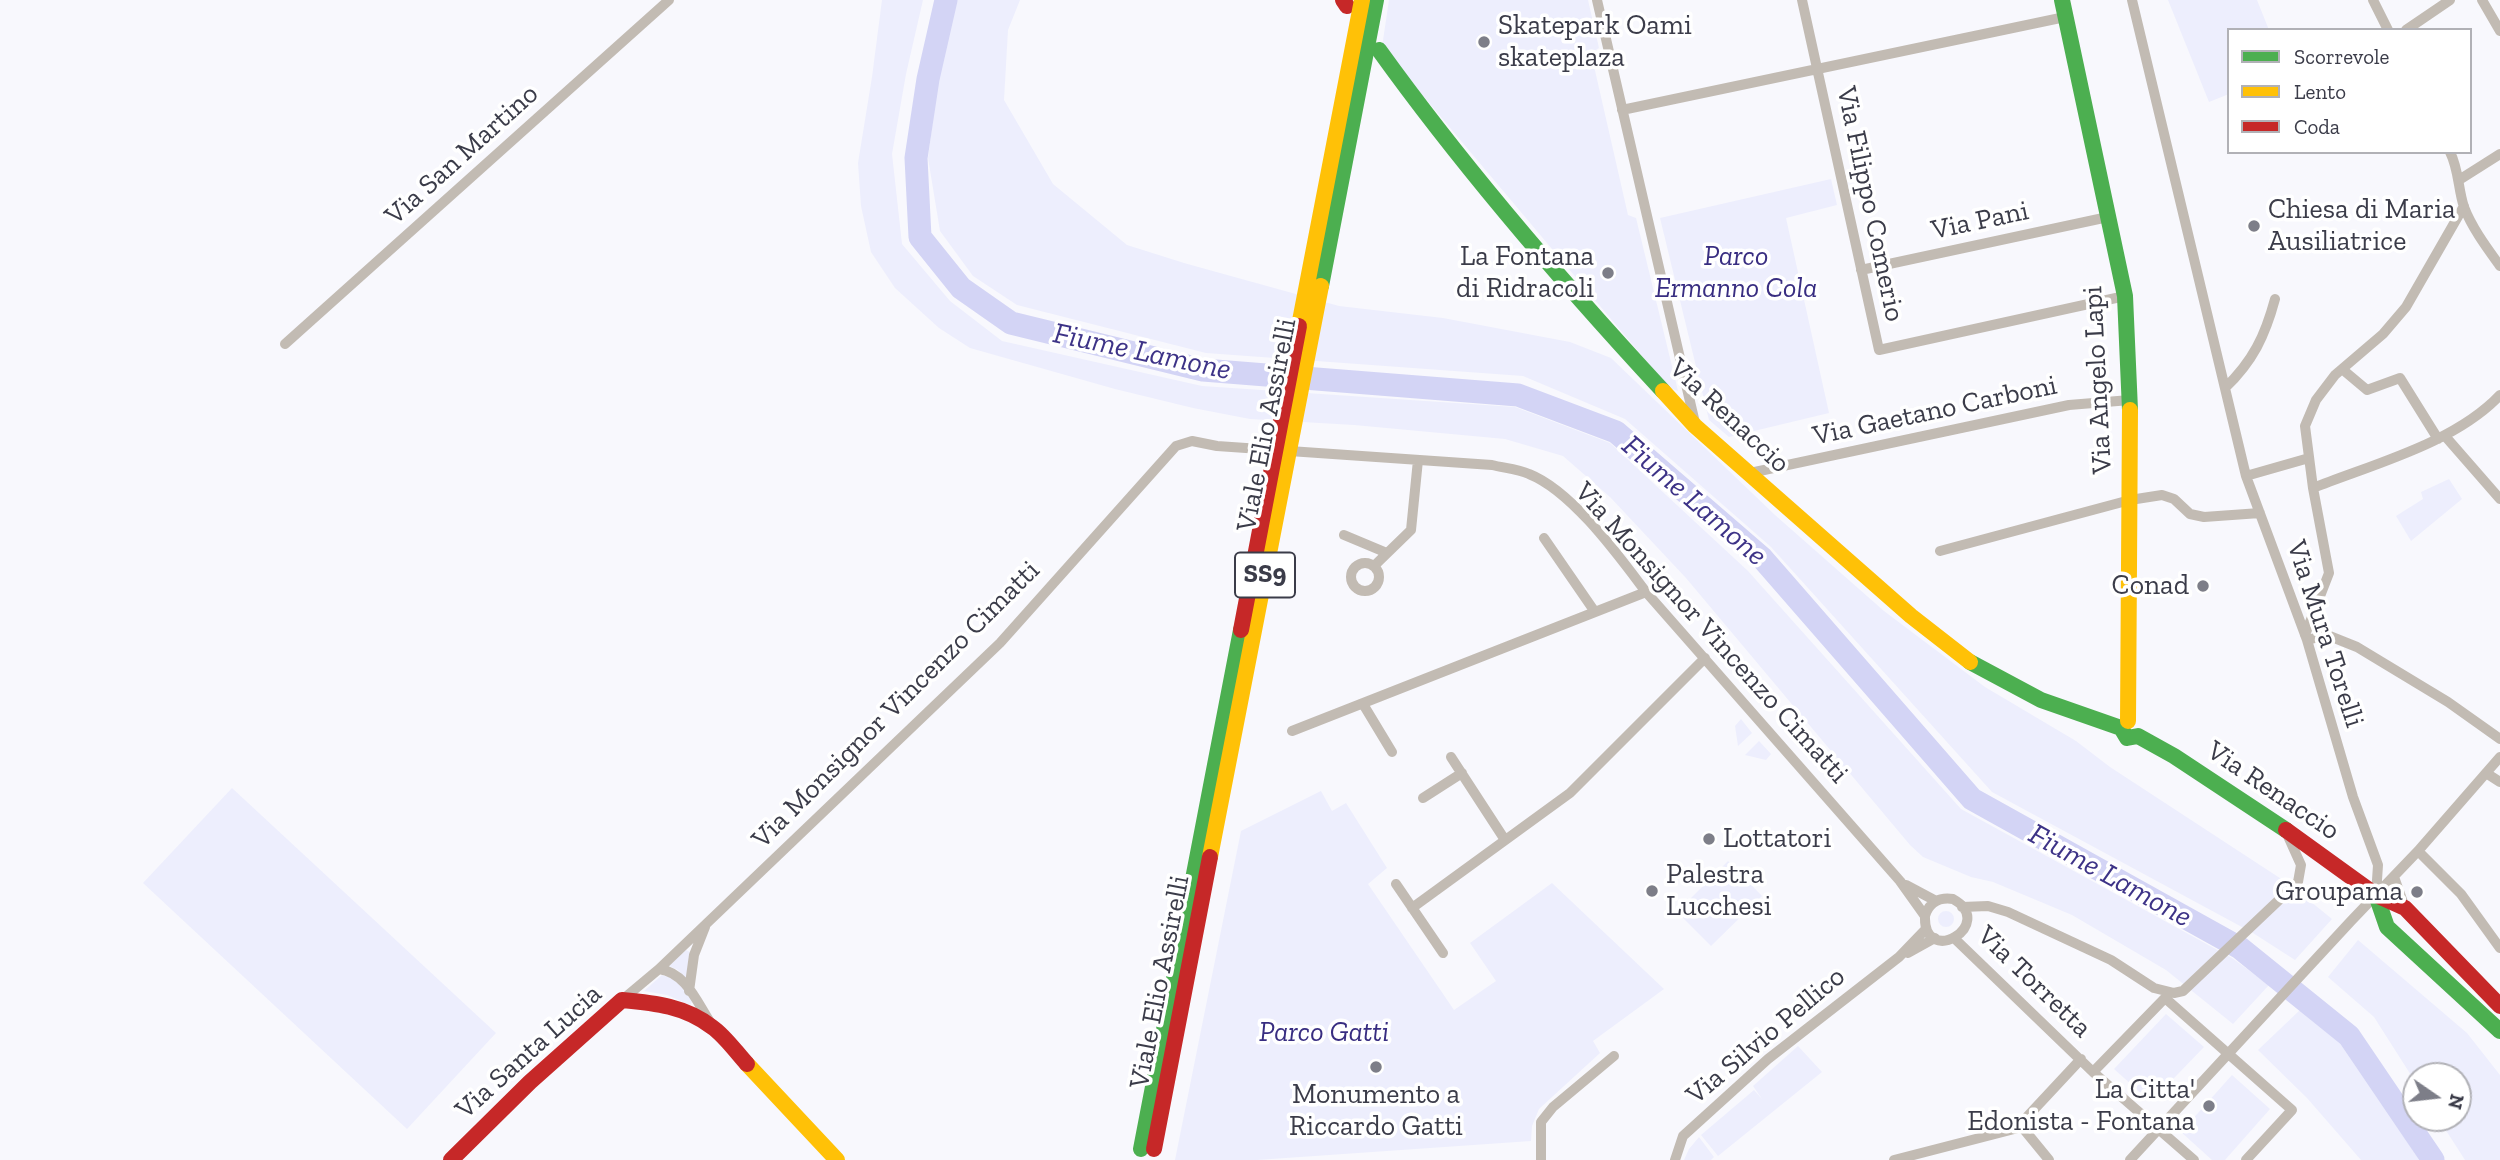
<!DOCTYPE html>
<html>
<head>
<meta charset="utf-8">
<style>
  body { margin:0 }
  #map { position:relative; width:2500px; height:1160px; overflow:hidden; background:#f8f8fd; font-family:"Zilla Slab",serif }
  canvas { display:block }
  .legend { position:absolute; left:2227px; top:28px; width:245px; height:126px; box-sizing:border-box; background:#fff; border:2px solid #b1b1b6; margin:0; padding:9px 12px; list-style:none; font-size:21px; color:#3b3c49 }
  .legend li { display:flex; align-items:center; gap:14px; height:35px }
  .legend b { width:35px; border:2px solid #b1b1b6 }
  .north { position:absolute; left:2402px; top:1062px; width:70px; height:70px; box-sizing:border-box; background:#fff; border:2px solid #b1b1b6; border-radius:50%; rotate:104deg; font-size:19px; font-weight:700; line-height:28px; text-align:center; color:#3b3c49 }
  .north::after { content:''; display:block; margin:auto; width:24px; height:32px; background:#7d7e88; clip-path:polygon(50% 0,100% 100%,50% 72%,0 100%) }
</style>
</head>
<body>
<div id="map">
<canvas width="2500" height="1160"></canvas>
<ul class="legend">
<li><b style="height:9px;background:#4caf50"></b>Scorrevole</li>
<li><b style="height:9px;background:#ffc107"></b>Lento</li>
<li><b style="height:9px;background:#c62828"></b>Coda</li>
</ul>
<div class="north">N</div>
</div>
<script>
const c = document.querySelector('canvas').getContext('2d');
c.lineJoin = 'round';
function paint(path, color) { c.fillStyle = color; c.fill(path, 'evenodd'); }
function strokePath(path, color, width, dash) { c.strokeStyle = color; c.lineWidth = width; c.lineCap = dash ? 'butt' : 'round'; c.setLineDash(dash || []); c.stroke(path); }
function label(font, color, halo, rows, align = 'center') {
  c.font = font + ' "Zilla Slab",serif'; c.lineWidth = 7; c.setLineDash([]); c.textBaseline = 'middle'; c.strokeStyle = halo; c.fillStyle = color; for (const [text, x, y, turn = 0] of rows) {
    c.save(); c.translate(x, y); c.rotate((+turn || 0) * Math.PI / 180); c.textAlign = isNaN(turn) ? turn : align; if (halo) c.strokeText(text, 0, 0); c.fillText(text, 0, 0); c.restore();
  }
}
const green = new Path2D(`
  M882,0H923L906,74L892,154L902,244L950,301L1002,341L1202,386L1515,407L1610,443L1748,571L1961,809L2232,958L2269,985L2233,1024L2166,970L2072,915L1993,882L1971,877L1923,857L1910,845L1686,578L1610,497L1563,456L1505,439L1354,425L1250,419L1193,408L1115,389L970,348L939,328L895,288L871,252L861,206L858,163L872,77Z
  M956,0H1020L1008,30L1004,100L1053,184L1127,245L1184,263L1339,306L1443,318L1570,342L1611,358L1775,515L1884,611L1985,687L2076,741L2110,767L2289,884L2332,919L2295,960L2253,933L1992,792L1771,547L1625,419L1523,376L1206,353L1017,305L973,276L940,231L928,158L938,80Z
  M1389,0H1588L1599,48L1591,53L1628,215L1636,218L1678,391L1669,388L1382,47Z
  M2168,0H2257L2269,30H2229V94L2209,102Z
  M1831,179L1837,205L1786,218L1829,413L1729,437L1709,420L1660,218Z
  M2449,479L2462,499L2411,541L2396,516L2423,499L2421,492Z
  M1741,719L1752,733L1738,746L1735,726Z
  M1759,741L1771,754L1766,760L1745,755Z
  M232,788L496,1033L407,1129L143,883Z
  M1321,791L1332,811L1346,803L1387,868L1368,884L1454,1010L1496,981L1470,943L1552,883L1664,989L1593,1041L1600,1053L1539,1109L1532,1126L1531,1141L1257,1160H1175L1241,831Z
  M1728,861L1762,896L1711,946L1677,912Z
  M1938 919a8 8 0 1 1 16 0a8 8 0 1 1-16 0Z
  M2358,940L2467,1033L2500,1075V1160H2465L2438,1118H2458V1076H2416V1083L2374,1017L2328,977Z
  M686,950L692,953L687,981L678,970L669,966Z
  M662,975C678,979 684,989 692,1002L690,1005L667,995L644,991Z
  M2300,1010L2348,1049L2419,1160H2361L2307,1098L2258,1050Z
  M2166,1014L2204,1047L2151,1102L2114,1069Z
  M1798,1046L1822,1072L1718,1156L1701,1135L1754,1090L1762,1099L1753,1086Z
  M2232,1075L2270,1109L2225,1160H2212L2181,1132Z
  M1699,1137L1714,1157L1711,1160H1684L1689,1149Z`);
const river = new Path2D(`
  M946,0L928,79L916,158L920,237L961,288L1011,323L1203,370L1518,395L1616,432L1762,558L1972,799L2240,948L2349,1036L2433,1160`);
const street = new Path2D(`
  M1597,0L1695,423
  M1802,0L1879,350L2125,296
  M2132,0L2246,476L2307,640L2353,797L2378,865L2376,895
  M2373,0L2388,30
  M2482,0L2500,31
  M2406,30L2450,0
  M1622,110L2065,17
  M2450,152C2459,170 2458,189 2464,207C2472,228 2487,248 2500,266
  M2459,180L2500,154
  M1861,270L2108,217
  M285,344L669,0
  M2342,369L2367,390L2400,378L2438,439
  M2225,388C2253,361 2265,336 2275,299
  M2445,436L2500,499
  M1750,473L2069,405L2130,400
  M2246,476L2309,458
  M2313,488C2373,464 2455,443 2500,395
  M1344,535L1387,553
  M1544,538L1595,612
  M1940,551L2130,500L2162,495L2174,499L2190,514L2204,517L2260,513
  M1351 577a14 14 0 1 1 28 0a14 14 0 1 1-28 0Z
  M1374,566L1411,530L1418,460
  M2305,635L2329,573L2313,488L2305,426L2316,400L2335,375L2383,334L2406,307L2464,206
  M2307,640L2327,635L2357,647L2448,702L2500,739
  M1363,704L1392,752
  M1292,731L1646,592
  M1451,757L1505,840
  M2486,773L2500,782
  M1423,798L1462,773
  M2418,851L2461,894L2500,948
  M2394,877L2405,908
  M1396,884L1443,953
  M1906,885L1936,901
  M1962,907L1988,906L2008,912L2111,960L2154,988L2174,993L2183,991L2298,882L2301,865L2287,834
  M1412,908L1570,793L1705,658
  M1955,939L2093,1072L2194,1160
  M1908,953L1935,938
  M659,969C687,973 697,1003 712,1025
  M689,991L694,955L705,927
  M622,1000L659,969L1000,643L1176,446L1192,441L1217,446L1492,465C1504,468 1518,469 1529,474C1572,491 1618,555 1646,592L1900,881L1925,916C1923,969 1998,924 1953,899C1939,897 1929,902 1925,916
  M2093,1072L2165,998L2292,1110L2246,1160
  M2022,1127L2026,1118L2081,1059
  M2022,1127L2049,1160
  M1541,1160V1122L1553,1107L1614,1056
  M1675,1160L1683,1136L1768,1059L1899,957L1926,929
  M1894,1160L2022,1127
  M2130,1160L2351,921L2418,851L2500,757`);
const fast = new Path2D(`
  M2062,0L2125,296L2130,410
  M1379,50C1466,171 1562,282 1663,391
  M1970,662L2041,700L2121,728L2127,738L2138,736L2174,756L2286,830
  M2376,895L2387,927L2500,1031`);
const slow = new Path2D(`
  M1663,391L1695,426L1911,616L1970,662
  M2128,721L2130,410
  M747,1064L837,1160`);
const jam = new Path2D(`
  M1343,0L1347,6
  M2286,830L2376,895L2405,908L2500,1006
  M451,1160L530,1082L622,1000C655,1003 685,1006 712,1027C725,1036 736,1052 747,1064`);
const fastBridge = new Path2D(`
  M1321,286L1376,0
  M1141,1149L1241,630`);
const slowBridge = new Path2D(`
  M1299,326L1362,0
  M1210,857L1321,286`);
const jamBridge = new Path2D(`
  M1241,630L1299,326
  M1154,1149L1210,857`);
const markers = [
  [1484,42,7,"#7d7e88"],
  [2254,226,7,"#7d7e88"],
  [1608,273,7,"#7d7e88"],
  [2203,586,7,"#7d7e88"],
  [1709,839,7,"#7d7e88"],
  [1652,891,7,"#7d7e88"],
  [2417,892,7,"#7d7e88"],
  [1376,1067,7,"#7d7e88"],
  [2209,1106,7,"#7d7e88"]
];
const shields = [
  [1265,575,60]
];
const shieldNames = [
  ["SS9",1265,575]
];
const poiNames = [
  ["Skatepark Oami",1498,26],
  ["skateplaza",1498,58],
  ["Chiesa di Maria",2268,210],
  ["Ausiliatrice",2268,242],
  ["La Fontana",1594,257,"right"],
  ["di Ridracoli",1594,289,"right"],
  ["Conad",2189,586,"right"],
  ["Lottatori",1723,839],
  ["Palestra",1666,875],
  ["Lucchesi",1666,907],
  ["Groupama",2403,892,"right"],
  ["La Citta'",2195,1090,"right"],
  ["Edonista - Fontana",2195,1122,"right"],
  ["Monumento a",1376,1095,"center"],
  ["Riccardo Gatti",1376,1127,"center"]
];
const streetNames = [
  ["Via San Martino",462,155,-42],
  ["Via Filippo Comerio",1870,204,78],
  ["Via Pani",1980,221,-12],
  ["Via Angelo Lapi",2098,380,-93],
  ["Via Gaetano Carboni",1935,411,-12],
  ["Via Renaccio",1729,416,43],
  ["Viale Elio Assirelli",1267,425,-79],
  ["Via Monsignor Vincenzo Cimatti",1711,633,48],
  ["Via Mura Torelli",2325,634,72],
  ["Via Monsignor Vincenzo Cimatti",896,705,-45],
  ["Via Renaccio",2273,791,34],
  ["Viale Elio Assirelli",1160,982,-79],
  ["Via Torretta",2034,982,44],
  ["Via Silvio Pellico",1766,1036,-40],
  ["Via Santa Lucia",529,1052,-42]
];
const parkNames = [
  ["Parco",1736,257],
  ["Ermanno Cola",1736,289],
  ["Parco Gatti",1324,1033]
];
const waterNames = [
  ["Fiume Lamone",1142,352,12],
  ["Fiume Lamone",1694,501,41],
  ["Fiume Lamone",2110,876,29]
];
paint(green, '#edeefd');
strokePath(river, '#d3d4f5', 23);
strokePath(street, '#c2bbb3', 10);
strokePath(fast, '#4caf50', 16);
strokePath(slow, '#ffc107', 16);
strokePath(jam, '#c62828', 16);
strokePath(fastBridge, '#4caf50', 16);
strokePath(slowBridge, '#ffc107', 16);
strokePath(jamBridge, '#c62828', 16);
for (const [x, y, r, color] of markers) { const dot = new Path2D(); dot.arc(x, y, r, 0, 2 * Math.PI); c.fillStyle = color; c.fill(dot); strokePath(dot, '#fff', 2.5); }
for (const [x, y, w] of shields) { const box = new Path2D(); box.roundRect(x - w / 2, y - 22.5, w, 45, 5); c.fillStyle = '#fff'; c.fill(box); strokePath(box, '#3b3c49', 2); }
label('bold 26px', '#3b3c49', null, shieldNames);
label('28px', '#3b3c49', '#fff', poiNames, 'left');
label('28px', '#3b3c49', '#fff', streetNames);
label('italic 28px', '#382d81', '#fff', parkNames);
label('italic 30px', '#3d3387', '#fff', waterNames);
</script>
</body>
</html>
